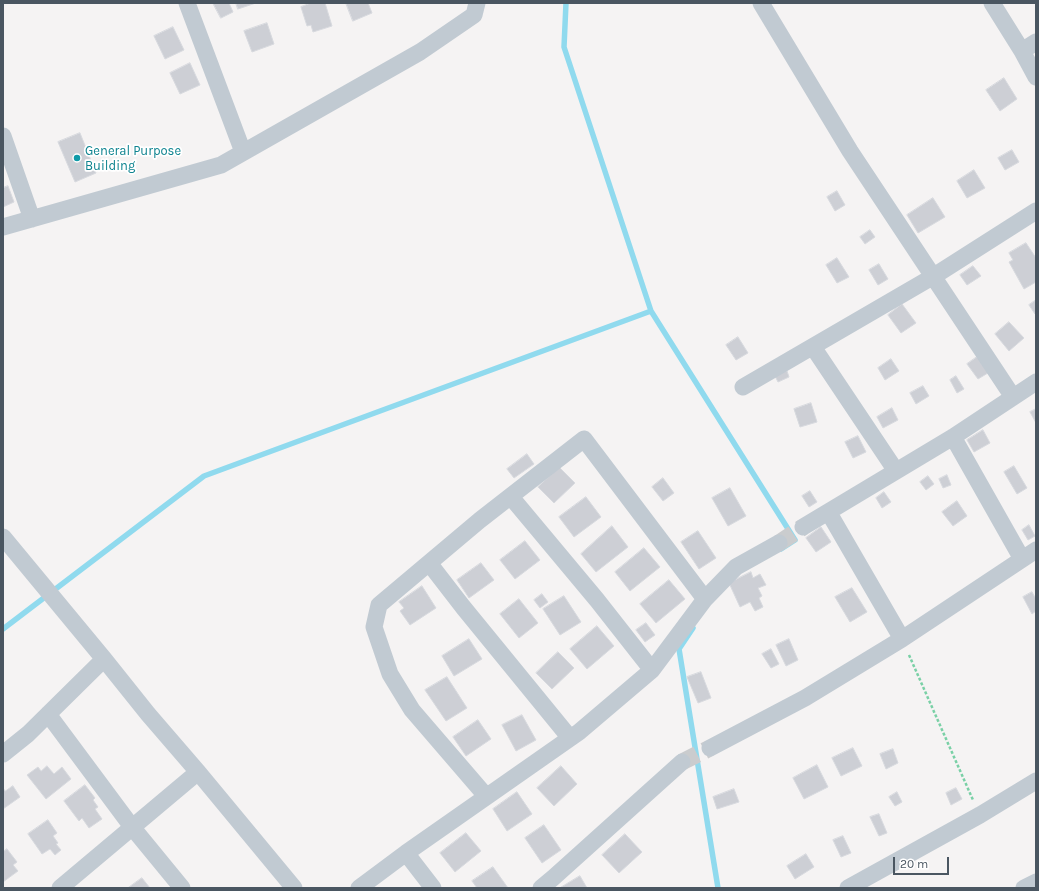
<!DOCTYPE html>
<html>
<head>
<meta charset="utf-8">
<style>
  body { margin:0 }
  #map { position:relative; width:1039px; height:891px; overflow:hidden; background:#f5f3f3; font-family:Karla,sans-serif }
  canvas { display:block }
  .frame { position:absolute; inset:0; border:4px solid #4a5661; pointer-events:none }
  .scale { position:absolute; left:893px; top:857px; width:56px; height:18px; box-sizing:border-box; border:2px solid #4a5661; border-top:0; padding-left:5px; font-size:12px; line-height:14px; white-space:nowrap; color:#4a5661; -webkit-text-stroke:3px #fff; paint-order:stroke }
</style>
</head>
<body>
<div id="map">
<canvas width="1039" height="891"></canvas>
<div class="frame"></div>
<div class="scale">20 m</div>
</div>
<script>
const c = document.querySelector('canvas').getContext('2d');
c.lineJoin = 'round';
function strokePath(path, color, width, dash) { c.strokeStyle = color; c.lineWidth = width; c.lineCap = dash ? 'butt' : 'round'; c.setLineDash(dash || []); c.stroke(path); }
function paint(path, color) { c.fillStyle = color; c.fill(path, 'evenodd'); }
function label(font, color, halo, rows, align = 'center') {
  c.font = font + ' Karla,sans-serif'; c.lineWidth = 3.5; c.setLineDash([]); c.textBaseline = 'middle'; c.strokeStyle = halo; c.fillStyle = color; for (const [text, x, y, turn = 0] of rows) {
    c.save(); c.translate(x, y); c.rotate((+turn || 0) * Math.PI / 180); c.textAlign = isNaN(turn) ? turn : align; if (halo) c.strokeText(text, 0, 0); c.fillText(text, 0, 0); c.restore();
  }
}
const stream = new Path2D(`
  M651,311L795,540L781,549
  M693,628L679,649L718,888
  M3,629L204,476L651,311L564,47L566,3`);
const building = new Path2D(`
  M213,3H229L233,12L221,18Z
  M236,3H256L238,9Z
  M311,3H325L332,26L313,32L311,25L307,26L301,7Z
  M346,3H368L372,13L353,21Z
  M267,23L274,44L252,52L244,31Z
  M173,27L184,50L165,59L154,36Z
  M190,63L200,85L180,94L170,73Z
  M1004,78L1017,99L1000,111L986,90Z
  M80,133L96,173L75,182L58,142Z
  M1012,150L1019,162L1005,170L998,158Z
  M974,170L985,188L967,198L957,181Z
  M8,186L14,202L3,207V188Z
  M837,191L845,205L835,211L827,197Z
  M933,198L945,217L918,233L907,215Z
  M870,230L875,237L865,244L860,237Z
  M1026,243L1036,258V282L1024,289L1009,262L1013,260L1009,253Z
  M837,258L849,277L837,283L826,265Z
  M879,264L888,279L878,285L869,270Z
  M973,266L981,276L967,285L960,275Z
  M1036,300V314H1035L1029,305Z
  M902,304L916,323L901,333L888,315Z
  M1009,322L1024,338L1009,351L995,334Z
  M738,337L748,353L736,360L726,345Z
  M977,357L988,373L978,379L967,364Z
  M891,359L899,371L885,380L878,368Z
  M787,371L789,377L778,382L775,376Z
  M956,376L964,389L957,393L950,380Z
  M923,386L929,396L916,404L910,393Z
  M811,403L817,422L800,427L794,409Z
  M892,408L898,420L883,428L877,417Z
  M1036,409V423L1030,412Z
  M983,430L990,443L974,452L967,440Z
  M858,436L866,452L853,458L845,442Z
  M527,454L534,464L514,478L507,469Z
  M1014,466L1027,488L1017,494L1004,472Z
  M559,467L575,483L554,503L538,487Z
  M947,475L951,485L943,488L939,479Z
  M928,476L934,484L926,490L920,482Z
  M663,478L674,493L663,501L652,487Z
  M730,488L746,516L728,526L712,498Z
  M810,491L817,502L809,507L802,496Z
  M884,492L891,502L882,508L876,498Z
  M586,497L601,517L574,537L559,517Z
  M957,501L967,516L953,526L942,512Z
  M1029,525L1035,536L1028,540L1022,530Z
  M612,526L628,547L596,572L581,554Z
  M821,527L831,542L816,552L806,538Z
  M698,531L716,558L699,569L681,542Z
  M525,541L540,560L515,579L500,560Z
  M644,548L660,567L630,591L615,572Z
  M481,563L494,580L469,598L457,580Z
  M751,572L753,578L760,574L766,585L758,588L762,596L759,598L763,607L755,611L750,602L740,607L729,583Z
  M669,580L685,599L656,623L640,604Z
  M422,586L436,608L410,625L400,611L404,608L399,602Z
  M852,588L867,612L850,622L835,597Z
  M1032,592L1036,599V611L1032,614L1023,597Z
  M542,594L548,602L540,608L534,600Z
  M564,596L581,622L560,635L543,609Z
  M519,599L538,623L519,638L500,614Z
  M646,623L655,635L645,642L636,630Z
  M597,626L614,646L587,669L570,649Z
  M469,639L482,659L454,676L442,656Z
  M789,639L798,660L786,666L776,645Z
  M771,649L779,664L771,668L762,654Z
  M558,652L574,668L552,689L536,673Z
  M701,672L711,698L698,703L687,677Z
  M447,677L467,708L446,721L425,690Z
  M522,715L536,740L516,751L502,725Z
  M478,720L491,739L466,756L453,737Z
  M853,748L862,766L841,776L832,758Z
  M893,749L898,763L886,769L880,754Z
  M817,765L828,787L804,799L793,778Z
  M47,766L54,774L62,767L71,779L46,799L27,775L38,767L41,771Z
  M561,766L577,784L554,806L537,788Z
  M85,785L95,798L93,800L98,807L95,809L102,819L89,828L82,818L79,821L64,801Z
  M13,786L20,797L3,809V788L5,791Z
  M956,788L962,799L951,805L946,793Z
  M734,789L739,802L717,809L713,797Z
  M517,792L532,814L507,831L493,809Z
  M897,792L902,802L895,806L889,797Z
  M879,814L887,833L879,836L870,817Z
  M48,820L57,833L53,836L58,843L56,844L61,850L55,855L50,849L42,854L28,834Z
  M544,825L561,850L542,863L525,838Z
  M466,833L481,851L455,872L440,853Z
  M625,834L642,852L619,873L602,855Z
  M843,836L851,853L841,857L833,840Z
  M7,849L17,862L13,865L18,871L3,882V852Z
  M806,854L814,867L795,879L787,866Z
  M493,867L508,888H477L472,881Z
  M580,876L587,888H560Z
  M142,878L150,888H128Z`);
const streetTunnel = new Path2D(`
  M779,543L803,527
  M682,762L710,748`);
const path = new Path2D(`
  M909,655L973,800`);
const street = new Path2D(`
  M187,3L243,152
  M761,3L850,151L1013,397
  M992,3L1022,51L1036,77
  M1022,51L1036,42
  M3,136L32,219
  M3,227L221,165L420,52L474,15L477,3
  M813,347L896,471
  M743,387L934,276L1036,211
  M953,437L1022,559
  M511,497L597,600L652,670
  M829,513L902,639
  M803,527L953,437L1036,382
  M3,537L104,659L148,714L198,772L294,888
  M429,563L463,607L570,738
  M48,714L132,827L182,888
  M710,748L805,698L902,639L1036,550
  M3,754L28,734L104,659
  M486,796L412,710L390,674L374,627L379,605L480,520L584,439L705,599
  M406,853L433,888
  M60,888L198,772
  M359,888L406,853L579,732L652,670L705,599L736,567L779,543
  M541,888L553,878L682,762
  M848,888L980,815L1036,781
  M1024,888L1036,882`);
const markers = [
  [77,158,4,"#0f9aa8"]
];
const cultureNames = [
  ["General Purpose",85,151],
  ["Building",85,166]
];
strokePath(stream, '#90daee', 5.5);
paint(building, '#cdcfd5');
strokePath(building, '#d7d9de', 1);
strokePath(streetTunnel, '#caccce', 17, [17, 8]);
strokePath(path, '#7ad0a6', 2.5, [3, 2]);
strokePath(street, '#c1cad2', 17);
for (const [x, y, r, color] of markers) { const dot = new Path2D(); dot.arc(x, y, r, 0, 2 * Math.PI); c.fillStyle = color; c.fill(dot); strokePath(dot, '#fff', 1.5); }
label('13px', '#0d838f', '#fff', cultureNames, 'left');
</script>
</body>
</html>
